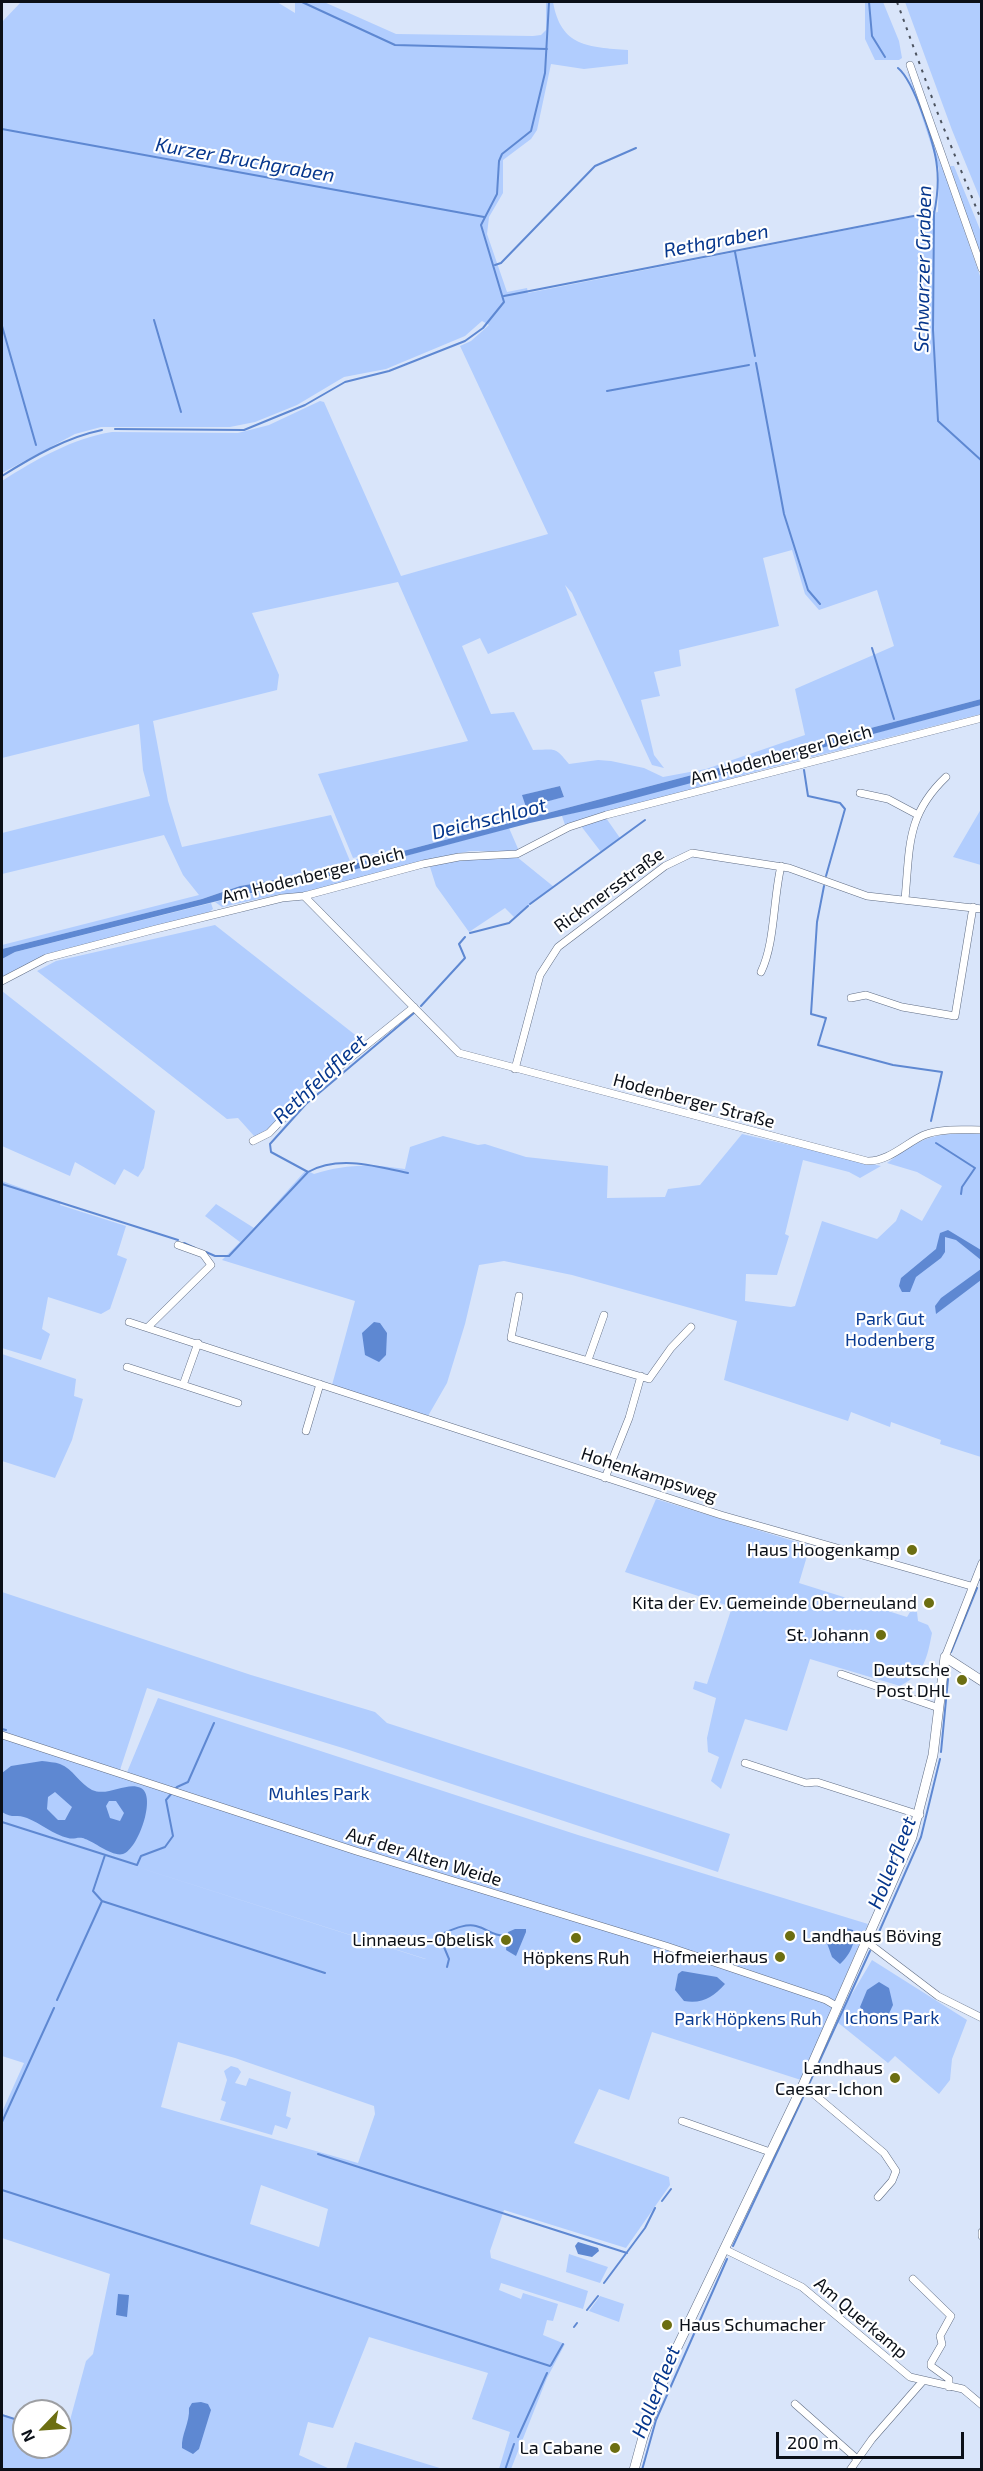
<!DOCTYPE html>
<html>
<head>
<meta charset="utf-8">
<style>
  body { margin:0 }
  #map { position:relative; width:983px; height:2471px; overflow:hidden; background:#d9e5fa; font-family:"Exo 2",sans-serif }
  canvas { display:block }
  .frame { position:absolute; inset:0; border:3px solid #0b1018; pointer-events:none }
  .north { position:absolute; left:12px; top:2399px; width:60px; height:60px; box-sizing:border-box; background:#fff; border:2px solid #9d9fa3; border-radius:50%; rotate:245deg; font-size:16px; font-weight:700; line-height:24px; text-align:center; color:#0b1018 }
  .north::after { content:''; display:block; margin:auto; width:21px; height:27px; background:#6c6e11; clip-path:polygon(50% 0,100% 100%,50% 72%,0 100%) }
  .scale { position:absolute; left:776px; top:2432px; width:188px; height:27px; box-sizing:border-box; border:3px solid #0b1018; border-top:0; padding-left:8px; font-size:18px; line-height:21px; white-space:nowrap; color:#0b1018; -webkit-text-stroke:4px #fff; paint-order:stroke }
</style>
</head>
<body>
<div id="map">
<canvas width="983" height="2471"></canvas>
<div class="frame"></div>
<div class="north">N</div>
<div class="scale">200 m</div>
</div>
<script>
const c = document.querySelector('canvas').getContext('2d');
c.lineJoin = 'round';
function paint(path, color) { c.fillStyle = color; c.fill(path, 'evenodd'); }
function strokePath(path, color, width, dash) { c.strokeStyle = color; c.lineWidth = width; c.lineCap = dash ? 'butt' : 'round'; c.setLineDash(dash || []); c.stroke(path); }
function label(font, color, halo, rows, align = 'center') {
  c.font = font + ' "Exo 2",sans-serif'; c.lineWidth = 4.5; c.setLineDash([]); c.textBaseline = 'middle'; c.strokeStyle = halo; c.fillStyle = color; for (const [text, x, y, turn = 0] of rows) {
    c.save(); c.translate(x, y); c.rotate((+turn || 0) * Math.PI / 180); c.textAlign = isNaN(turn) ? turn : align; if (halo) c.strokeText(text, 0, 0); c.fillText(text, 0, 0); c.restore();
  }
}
const green = new Path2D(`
  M21,2H277L295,13V2H324L396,34L533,36L541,35L546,30V2H553C561,47 588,47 628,50V64L584,69L551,64L537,130L531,139L503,160V193L489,217L487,234L507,292L527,288L528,293L938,212L939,169L907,71L913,81L981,279V699L327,871L240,886L202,899L2,949V945L199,895L183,875L164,835L2,874V833L150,796L143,770L139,724L2,758V481C35,460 73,438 112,432L238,433L269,425L320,401L324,402L401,576L548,534L460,346L471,341L489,325L482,321L465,336L386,369L344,377L297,405L255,422L230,427H101L75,434L2,473V22ZM792,550L805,594L819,610L877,590L894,646L795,689L805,735L706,769L663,777L644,768L611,761L598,760L569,764C554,746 556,750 533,750L514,712L491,714L462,646L480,638L488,654L577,615L565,585L572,593L652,765L664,768L654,755L641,700L660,696L654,672L681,666L679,650L779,626L763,558ZM398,582L468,741L318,774L353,858L387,850L350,861L331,815L182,847L168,801L153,721L277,690L279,675L252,613ZM560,786L564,797L526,806L523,795Z
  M865,2H883L899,41L902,58L899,60H875L865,39Z
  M905,2H981V201L952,130Z
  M950,166H954L981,232V259Z
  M981,705V714L769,768L580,821L565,825L562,816Z
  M981,809V865L953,857Z
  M606,818L620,838L601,852L581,826Z
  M509,828L519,851H470L451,855L297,894H281L222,907L215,902L319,879Z
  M517,857L554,887L514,917L505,908L469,932L436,886L430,867L457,859Z
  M211,903L213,909L209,912L55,952L2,977V959L15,952Z
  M215,925L363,1041L305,1089L270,1128L255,1137L238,1118L227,1119L37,971L56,961Z
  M2,991L155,1111L144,1168L138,1177L124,1169L115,1185L75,1162L70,1176L2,1146Z
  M981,1133V1457L940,1444L941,1440L891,1422L890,1427L851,1412L848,1421L724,1380L737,1321L572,1275L504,1261L479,1265L465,1324L447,1383L428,1416L332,1385L355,1301L222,1260L240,1242L205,1216L216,1204L254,1228L306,1170L314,1174C345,1164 372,1164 405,1169L410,1147L443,1136L478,1145L485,1144L526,1157L608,1166L607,1198L665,1197L668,1189L700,1185L742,1134L881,1166L860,1178L849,1172L803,1160L785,1234L789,1236L777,1275L746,1274L745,1301L791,1307L795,1306L822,1221L877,1239L896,1221L901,1209L922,1221L942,1186L917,1172L887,1163C927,1134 933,1134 981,1133Z
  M2,1181L61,1202L60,1205L126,1226L117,1255L127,1259L110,1309L101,1314L48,1297L42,1329L50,1334L41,1360L2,1348Z
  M2,1354L76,1379L74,1396L83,1399L72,1440L55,1478L2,1461Z
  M656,1499L810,1546L799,1583L907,1617L910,1612H917L918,1621L928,1625L932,1633C927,1658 925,1673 900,1686L810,1659L787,1731L745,1719L721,1789L711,1781L719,1757L708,1752L707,1738L716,1698L693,1689L695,1681L707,1684L732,1607L625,1572Z
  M2,1592L251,1675L375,1712L387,1723L730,1834L718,1872L346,1749L147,1688L119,1773L2,1734Z
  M158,1698L578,1835L868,1924L801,2080L652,2032L629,2100L599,2089L574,2143L669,2177L670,2185L626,2248L504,2210L490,2251L491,2258L588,2291L583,2309L501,2283L499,2290L521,2299L523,2293L558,2304L553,2321L547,2320L543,2335L565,2344L547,2378L511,2469H499L510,2432L472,2419L488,2373L369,2337L333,2428L308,2422L299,2455L330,2469H2V2414L24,2422V2447H60V2433L66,2435L86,2361L93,2354L110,2274L2,2238V2112L24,2063L2,2056V1738L125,1777ZM106,1857L426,1959H425ZM178,2042L235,2058L374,2106L375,2114L358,2163L161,2107ZM261,2185L328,2209L319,2247L250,2224Z
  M872,1960L967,2020L952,2059L950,2080L939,2094L895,2056L888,2063L836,2021Z
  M231,2066L238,2068L241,2072L235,2083L246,2086L249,2078L291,2092L286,2116L291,2118L287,2129L275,2125L272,2135L220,2120L226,2102L221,2100L227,2080L224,2071Z
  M569,2254L608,2267L600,2283L566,2272Z
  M600,2296L624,2304L619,2322L589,2311Z
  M355,2442L443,2469H346Z`);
const water = new Path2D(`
  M981,699V705L602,807L530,823L319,879L237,896L15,952L2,959V949L202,899L240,886L327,871Z
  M560,786L564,797L526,807L522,795Z
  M948,1230L981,1250V1260L956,1240L945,1237V1252L941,1258L916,1277L910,1292H902L899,1286L901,1278L936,1249L940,1233Z
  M981,1269V1280L936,1314L935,1306L941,1298Z
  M374,1322L380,1323L387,1333L386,1355L379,1362L365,1355L362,1333Z
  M42,1761C48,1762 55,1762 60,1764C73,1769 80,1784 92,1790C108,1797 127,1781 141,1788C157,1796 138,1850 123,1854C112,1857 95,1842 85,1839C79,1836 74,1840 68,1838C54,1835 40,1823 27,1818C18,1814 12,1819 2,1812V1773L11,1766ZM55,1792L72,1807L65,1820H58L47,1809L48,1797ZM109,1801H116L124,1813L120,1821L110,1818L106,1806Z
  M842,1927L853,1930C857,1942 849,1956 840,1964L832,1957L827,1943L830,1935Z
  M515,1929H526V1932L516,1956L506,1950L508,1932Z
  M682,1971L717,1977L725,1984C713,1997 703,2004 684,2001L675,1990L678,1974Z
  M879,1982L889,1988L893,2005L885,2022L878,2025L870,2022L860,2007L867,1990Z
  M578,2242L598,2248L599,2251L592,2257L578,2254L575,2246Z
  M118,2294L129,2295L127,2317L116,2315Z
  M201,2402L208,2404L211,2410L199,2449L193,2454L182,2448C181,2434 190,2423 189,2408L192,2403Z`);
const stream = new Path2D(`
  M302,2L395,45L547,49
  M869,2L872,36L885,57
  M898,68C914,81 935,145 937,167C939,183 937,199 934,214L933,330L938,421L982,461
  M2,129L484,217
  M735,252L755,356
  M495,265L501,263L595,166L636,148
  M504,296L934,212
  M154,320L181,412
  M2,326L36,445
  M756,363L784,514L808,590L820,604
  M607,391L749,365
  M115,429L244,430L305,405L345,382L389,371L465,341L483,328L504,302L481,225L497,194L499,161L502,154L531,131L545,73L549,2
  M2,476C32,457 67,437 102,430
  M872,648L894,719
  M804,770L808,796L840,803L845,809L826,876
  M824,886L817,922L811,1014L826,1018L818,1045L893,1065L942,1072L931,1121
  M530,904L645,820
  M470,933L509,923L528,906
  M421,1006L465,958L459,944L465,937
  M936,1143L975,1168L962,1187L961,1194
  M308,1172L271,1152L270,1144L306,1104L414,1013
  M2,1184L178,1240
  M184,1243L195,1248
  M206,1252L215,1256H229L308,1172C338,1155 376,1166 408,1173
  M980,1580L982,1578
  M951,1652L977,1588
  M2,1729L6,1730
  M941,1752L948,1679
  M2,1822L137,1865L141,1856L165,1847L173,1836L166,1800L177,1787L188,1782L214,1723
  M102,1901L325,1973
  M875,1941L921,1837L940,1759
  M447,1967L449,1959L439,1935C450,1931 464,1923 476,1926C489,1929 493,1937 508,1935
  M57,2000L102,1901L93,1891L105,1855
  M809,2084L870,1951
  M2,2122L54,2008
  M318,2154L627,2253
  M2,2190L550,2366
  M662,2201L671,2189
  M733,2246L805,2093
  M604,2283L645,2228L655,2208
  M587,2310L598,2296
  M574,2327L577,2323
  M551,2365L563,2344
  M2,2415L24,2422
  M60,2433L65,2435
  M518,2437L547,2373
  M505,2470L514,2444
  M642,2470L656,2420L727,2259`);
const minor = new Path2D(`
  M910,65L982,269
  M860,793L888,799L918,815
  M304,896L459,1053L867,1161C888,1162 906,1143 924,1135C941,1128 963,1130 982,1130
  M905,899C910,847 906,815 946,777
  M761,972C775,943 773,900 781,866
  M2,981L46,958L156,929L282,898L304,896L423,864L459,857L517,854L569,827L606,815L982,718
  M851,998L866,995L902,1007L955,1016L973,907
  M515,1069L540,975L558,947L665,866L692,853L789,868L867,896L982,909
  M253,1141L269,1133L309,1091L414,1007
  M519,1296L511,1338L649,1379L671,1348L691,1327
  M129,1322L721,1515L971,1586
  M148,1327L211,1265L203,1254L178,1245
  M588,1360L604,1315
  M127,1367L183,1385L198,1343
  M183,1385L238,1403
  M306,1431L320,1384
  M605,1478L629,1418L641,1376
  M945,1657L982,1563
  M841,1674L939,1708
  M2,1735L356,1851L666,1946L826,2000L838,2007
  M745,1763L806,1783L817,1782L920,1815
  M867,1942L938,1996L982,2018
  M803,2085L884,2153L896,2171L892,2181L878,2197
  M682,2121L770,2152
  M982,2232V2236
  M724,2249L802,2287L910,2377L963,2389L982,2405
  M913,2279L951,2316L940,2336L942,2344L931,2363V2366L949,2379V2387
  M795,2404L856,2458
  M850,2470L872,2439L922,2382`);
const tertiary = new Path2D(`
  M634,2470L643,2437L671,2360L803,2085L912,1837L933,1755L945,1657L982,1681`);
const rail = new Path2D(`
  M897,2L938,114L982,222`);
const markers = [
  [912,1550,6,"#6c6e11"],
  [929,1603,6,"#6c6e11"],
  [881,1635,6,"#6c6e11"],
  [962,1680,6,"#6c6e11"],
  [790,1936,6,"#6c6e11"],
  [576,1938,6,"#6c6e11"],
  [506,1940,6,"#6c6e11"],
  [780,1957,6,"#6c6e11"],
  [895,2078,6,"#6c6e11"],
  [667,2325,6,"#6c6e11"],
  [615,2448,6,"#6c6e11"]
];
const streetNames = [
  ["Am Hodenberger Deich",781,755,-15],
  ["Am Hodenberger Deich",313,875,-14],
  ["Rickmersstraße",609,890,-36],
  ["Hodenberger Straße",694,1101,15],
  ["Hohenkampsweg",649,1475,18],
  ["Auf der Alten Weide",424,1857,17],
  ["Am Querkamp",861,2318,40]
];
const parkNames = [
  ["Park Gut",890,1319],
  ["Hodenberg",890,1340],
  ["Muhles Park",319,1794],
  ["Ichons Park",892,2018],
  ["Park Höpkens Ruh",748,2019]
];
const poiNames = [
  ["Haus Hoogenkamp",900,1550],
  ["Kita der Ev. Gemeinde Oberneuland",917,1603],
  ["St. Johann",869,1635],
  ["Deutsche",950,1670],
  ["Post DHL",950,1691],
  ["Landhaus Böving",802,1936,"left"],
  ["Linnaeus-Obelisk",494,1940],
  ["Hofmeierhaus",768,1957],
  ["Höpkens Ruh",576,1958,"center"],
  ["Landhaus",883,2068],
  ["Caesar-Ichon",883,2089],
  ["Haus Schumacher",679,2325,"left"],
  ["La Cabane",603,2448]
];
const waterNames = [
  ["Kurzer Bruchgraben",245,160,10],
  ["Rethgraben",716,241,-11],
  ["Schwarzer Graben",923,269,-89],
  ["Deichschloot",489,819,-14],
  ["Rethfeldfleet",320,1079,-43],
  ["Hollerfleet",892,1863,-68],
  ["Hollerfleet",656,2392,-68]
];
paint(green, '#b1cdfe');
paint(water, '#5e88d2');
strokePath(stream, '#5e88d2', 2);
strokePath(minor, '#606d84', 8);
strokePath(tertiary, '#606d84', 10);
strokePath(minor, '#fff', 7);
strokePath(tertiary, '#fff', 9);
strokePath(rail, '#4c535f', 2, [3, 6]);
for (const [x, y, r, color] of markers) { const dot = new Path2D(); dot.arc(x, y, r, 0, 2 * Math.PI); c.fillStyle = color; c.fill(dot); strokePath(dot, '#fff', 2); }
label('18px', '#0b1018', '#fff', streetNames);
label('18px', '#0a3b92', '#fff', parkNames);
label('18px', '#0b1018', '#fff', poiNames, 'right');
label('italic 20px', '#06378d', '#fff', waterNames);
</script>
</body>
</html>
